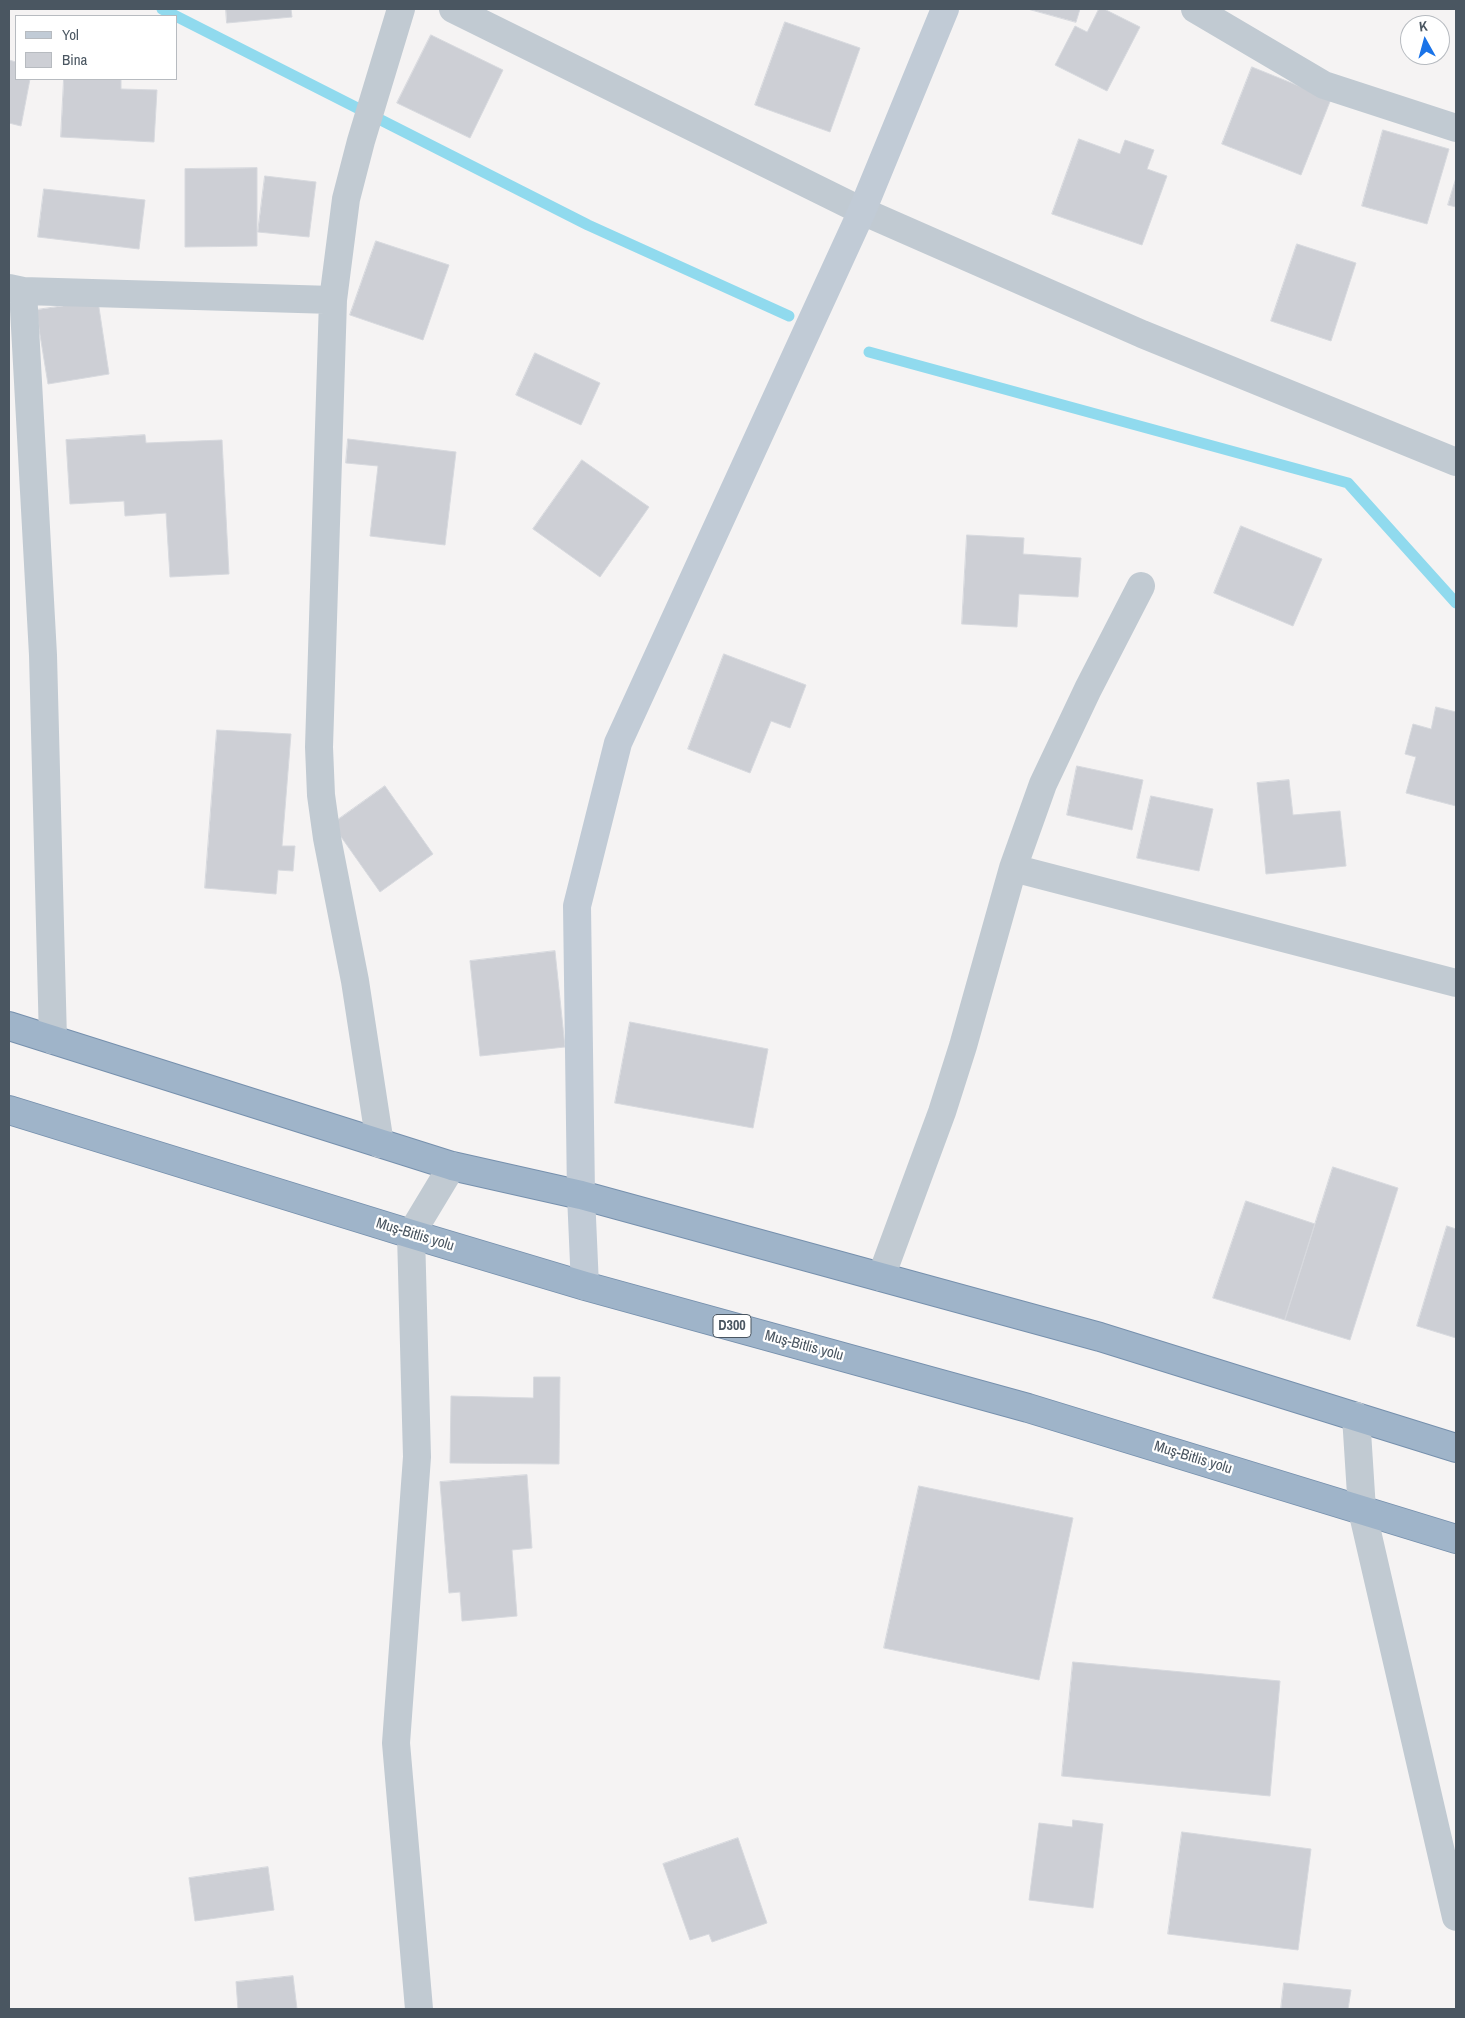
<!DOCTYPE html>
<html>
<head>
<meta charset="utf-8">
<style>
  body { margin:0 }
  #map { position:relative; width:1465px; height:2018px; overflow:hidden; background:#f5f3f3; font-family:"Archivo Narrow",sans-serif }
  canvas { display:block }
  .frame { position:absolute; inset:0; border:10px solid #4a5661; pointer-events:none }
  .legend { position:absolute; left:15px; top:15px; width:162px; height:65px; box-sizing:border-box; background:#fff; border:1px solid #b7bbc0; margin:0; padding:6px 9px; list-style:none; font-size:15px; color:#4a5661 }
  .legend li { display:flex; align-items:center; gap:10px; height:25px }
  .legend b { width:25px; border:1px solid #b7bbc0 }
  .north { position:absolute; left:1400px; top:15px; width:50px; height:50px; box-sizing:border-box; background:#fff; border:1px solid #b7bbc0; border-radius:50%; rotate:353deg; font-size:14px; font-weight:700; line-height:20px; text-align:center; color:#4a5661 }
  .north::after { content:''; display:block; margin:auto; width:18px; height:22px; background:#1a73e8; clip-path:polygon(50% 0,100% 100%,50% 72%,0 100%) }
</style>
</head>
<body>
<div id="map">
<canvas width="1465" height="2018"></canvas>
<div class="frame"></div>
<ul class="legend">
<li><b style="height:6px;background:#c1cbd6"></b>Yol</li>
<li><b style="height:14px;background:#cdcfd5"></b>Bina</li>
</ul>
<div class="north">K</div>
</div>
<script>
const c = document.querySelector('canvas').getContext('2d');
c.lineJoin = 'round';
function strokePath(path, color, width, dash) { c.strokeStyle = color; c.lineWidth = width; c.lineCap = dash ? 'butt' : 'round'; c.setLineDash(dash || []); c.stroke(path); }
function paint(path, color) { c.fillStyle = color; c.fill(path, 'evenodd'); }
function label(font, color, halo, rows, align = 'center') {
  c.font = font + ' "Archivo Narrow",sans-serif'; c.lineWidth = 4.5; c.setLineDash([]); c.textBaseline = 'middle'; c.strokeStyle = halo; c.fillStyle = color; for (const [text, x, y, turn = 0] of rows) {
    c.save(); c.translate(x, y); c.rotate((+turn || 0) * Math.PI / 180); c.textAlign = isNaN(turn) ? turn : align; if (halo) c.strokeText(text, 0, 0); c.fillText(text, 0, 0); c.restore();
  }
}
const stream = new Path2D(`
  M162,9L588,225L789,316
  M869,352L1348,483L1456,603`);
const building = new Path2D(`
  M226,9H291L292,17L227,23Z
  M1028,9H1080L1076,22Z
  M1099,9H1104L1140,27L1107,91L1055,65L1075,26L1087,32Z
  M785,22L860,48L830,132L755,105Z
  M431,35L503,70L470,138L397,103Z
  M9,60L16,62V79H30L21,126L9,123Z
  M1252,67L1331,99L1301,175L1222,144Z
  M64,79H121V89L157,90L154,142L61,137Z
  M1383,130L1449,149L1427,224L1362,206Z
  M1079,139L1120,154L1125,140L1154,150L1147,169L1167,176L1142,245L1052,214Z
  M257,168V246L185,247V169Z
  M265,176L316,182L309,237L258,232Z
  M1456,178V207L1448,205Z
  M44,189L145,200L139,249L38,237Z
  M376,241L449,265L423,340L350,315Z
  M1297,244L1356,263L1331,341L1271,321Z
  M98,301L109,374L48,384L36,310Z
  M535,353L600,383L581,425L516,395Z
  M145,435L146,443L222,440L229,574L170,577L166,513L125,516L124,501L70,504L66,440Z
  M348,439L456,452L445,545L370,536L378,466L346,463Z
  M582,460L649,507L600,577L533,529Z
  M1241,526L1322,559L1293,626L1214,593Z
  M967,535L1024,538L1023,554L1081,558L1078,597L1019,594L1017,627L962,624Z
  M724,654L806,685L790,728L771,721L750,773L688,749Z
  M1436,707L1456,712V806L1406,793L1416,757L1405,754L1413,724L1431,729Z
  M217,730L291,734L282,846H295L293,871L278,870L276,894L205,888Z
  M1077,766L1143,780L1132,830L1067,815Z
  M1289,780L1293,815L1340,811L1346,866L1266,874L1257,783Z
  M385,786L433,854L380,892L332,824Z
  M1151,796L1213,809L1199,871L1137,858Z
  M555,951L565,1047L480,1056L470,961Z
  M630,1022L768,1049L753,1128L615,1103Z
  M1333,1167L1398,1188L1350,1340L1285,1320Z
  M1246,1201L1315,1224L1285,1320L1213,1298Z
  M1447,1226L1456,1229V1338L1417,1326Z
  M534,1377H560L559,1464L450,1463L451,1396L533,1398Z
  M527,1475L532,1548L512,1550L517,1616L462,1621L460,1592L449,1593L440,1482Z
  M919,1486L1073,1518L1039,1680L884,1648Z
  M1073,1662L1280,1681L1270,1796L1062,1776Z
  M1073,1820L1103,1824L1093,1908L1029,1900L1039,1823L1072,1827Z
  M1182,1832L1311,1849L1298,1950L1168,1934Z
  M738,1838L767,1923L712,1942L709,1934L690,1940L663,1864Z
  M268,1867L274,1910L195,1921L189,1878Z
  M293,1976L297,2009H238L236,1982Z
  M1284,1983L1351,1990L1348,2009H1281Z`);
const minor = new Path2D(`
  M1195,9L1324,85L1456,128
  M9,288L23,291L333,300
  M23,291L43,655L53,1040
  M1013,868L1456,983
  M380,1144L355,981L327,838L321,795L319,747L333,300L346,199L361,141L401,9
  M881,1277L942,1112L963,1046L1013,868L1043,784L1088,689L1141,586
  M1356,1416L1362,1510L1456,1917`);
const tertiary = new Path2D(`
  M453,9L862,211L1142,334L1456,462
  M419,2009L396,1743L417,1457L411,1234L452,1166`);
const secondary = new Path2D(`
  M585,1286L581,1195L577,906L618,743L862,211L945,9`);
const trunk = new Path2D(`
  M9,1026L452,1166L581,1195L1100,1337L1456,1448
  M9,1110L411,1234L585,1286L1028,1408L1456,1539`);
const shields = [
  [732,1326,38]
];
const shieldNames = [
  ["D300",732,1326]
];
const streetNames = [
  ["Muş-Bitlis yolu",415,1235,17],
  ["Muş-Bitlis yolu",804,1346,15],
  ["Muş-Bitlis yolu",1193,1458,17]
];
strokePath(stream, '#90daee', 11);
paint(building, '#cdcfd5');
strokePath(building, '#d7d9de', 1);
strokePath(trunk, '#7690ad', 30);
strokePath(minor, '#c1cad2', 28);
strokePath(tertiary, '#c1cad2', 28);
strokePath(secondary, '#c1cbd6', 28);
strokePath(trunk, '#9fb4c9', 28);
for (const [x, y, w] of shields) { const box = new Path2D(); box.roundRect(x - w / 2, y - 11.5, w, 23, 4); c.fillStyle = '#fff'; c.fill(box); strokePath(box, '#4a5661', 1); }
label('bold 14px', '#4a5661', null, shieldNames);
label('15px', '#4a5661', '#fff', streetNames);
</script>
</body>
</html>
